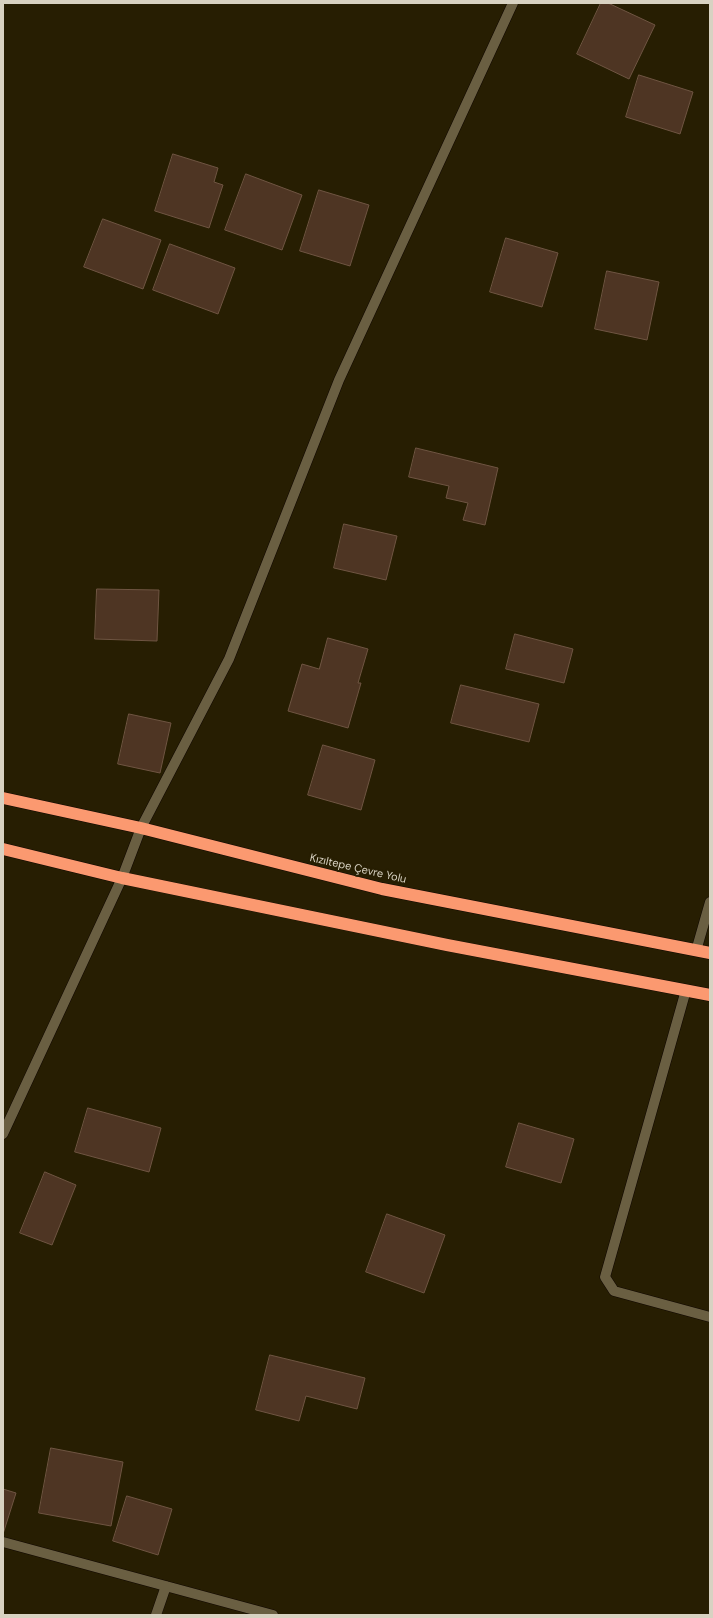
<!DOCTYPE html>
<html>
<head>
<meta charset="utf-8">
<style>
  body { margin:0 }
  #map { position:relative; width:713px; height:1618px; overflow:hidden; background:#271e02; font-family:"DM Sans",sans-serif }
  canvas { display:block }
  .frame { position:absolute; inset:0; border:4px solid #d8d2c2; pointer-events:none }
</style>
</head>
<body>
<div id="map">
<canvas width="713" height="1618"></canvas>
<div class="frame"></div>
</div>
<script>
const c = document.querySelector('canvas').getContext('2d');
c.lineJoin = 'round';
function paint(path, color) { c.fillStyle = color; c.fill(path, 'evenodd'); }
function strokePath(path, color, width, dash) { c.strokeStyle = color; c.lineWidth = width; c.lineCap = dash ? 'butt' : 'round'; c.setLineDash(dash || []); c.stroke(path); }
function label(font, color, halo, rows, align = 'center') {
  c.font = font + ' "DM Sans",sans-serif'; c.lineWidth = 4; c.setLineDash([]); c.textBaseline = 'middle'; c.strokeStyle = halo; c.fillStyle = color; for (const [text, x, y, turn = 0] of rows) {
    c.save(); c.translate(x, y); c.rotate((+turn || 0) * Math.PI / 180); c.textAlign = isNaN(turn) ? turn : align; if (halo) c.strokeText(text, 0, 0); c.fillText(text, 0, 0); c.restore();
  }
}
const building = new Path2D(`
  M601,3H608L655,25L629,79L577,54Z
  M639,75L693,92L680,134L626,117Z
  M173,154L218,168L214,182L223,185L209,228L155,211Z
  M246,174L302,195L282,250L225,230Z
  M319,190L369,205L350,266L300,251Z
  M103,219L161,240L143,289L84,267Z
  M506,238L558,253L542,307L490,292Z
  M170,244L235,268L218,314L153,290Z
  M607,271L659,282L647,340L595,329Z
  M416,448L498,468L485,525L463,520L468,503L446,498L449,486L409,477Z
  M344,524L397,536L386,580L334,568Z
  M97,589L159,590L157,641L95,639Z
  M515,634L573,649L564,683L506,669Z
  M328,638L368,649L358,683H361L348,728L288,711L302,664L319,669Z
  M461,685L539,704L529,742L451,723Z
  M129,714L171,723L160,773L118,764Z
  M323,745L375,760L361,810L308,795Z
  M88,1108L161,1128L149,1172L75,1152Z
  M519,1123L574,1139L561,1183L506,1167Z
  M45,1172L76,1185L52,1245L20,1233Z
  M387,1214L445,1235L424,1293L366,1272Z
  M270,1355L365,1378L357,1409L306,1396L299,1421L256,1410Z
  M51,1448L123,1462L111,1526L39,1513Z
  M3,1489L16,1493L3,1534Z
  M127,1496L172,1509L158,1555L113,1541Z`);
const street = new Path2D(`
  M696,951L710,902
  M686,990L605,1277L614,1291L710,1317
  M3,1134L122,878L141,828L229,659L339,380L513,3
  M3,1542L273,1615
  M156,1615L166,1586`);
const highway = new Path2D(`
  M3,798L141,828L382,889L710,953
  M3,849L122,878L447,945L710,995`);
const streetNames = [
  ["Kızıltepe Çevre Yolu",358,869,13]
];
paint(building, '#4e3523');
strokePath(building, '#6f5542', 1);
strokePath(street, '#100700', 11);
strokePath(highway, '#100700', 13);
strokePath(street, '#6a5f42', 10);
strokePath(highway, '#fb9970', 12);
label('11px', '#d8d2c2', '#271e02', streetNames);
</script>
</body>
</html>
